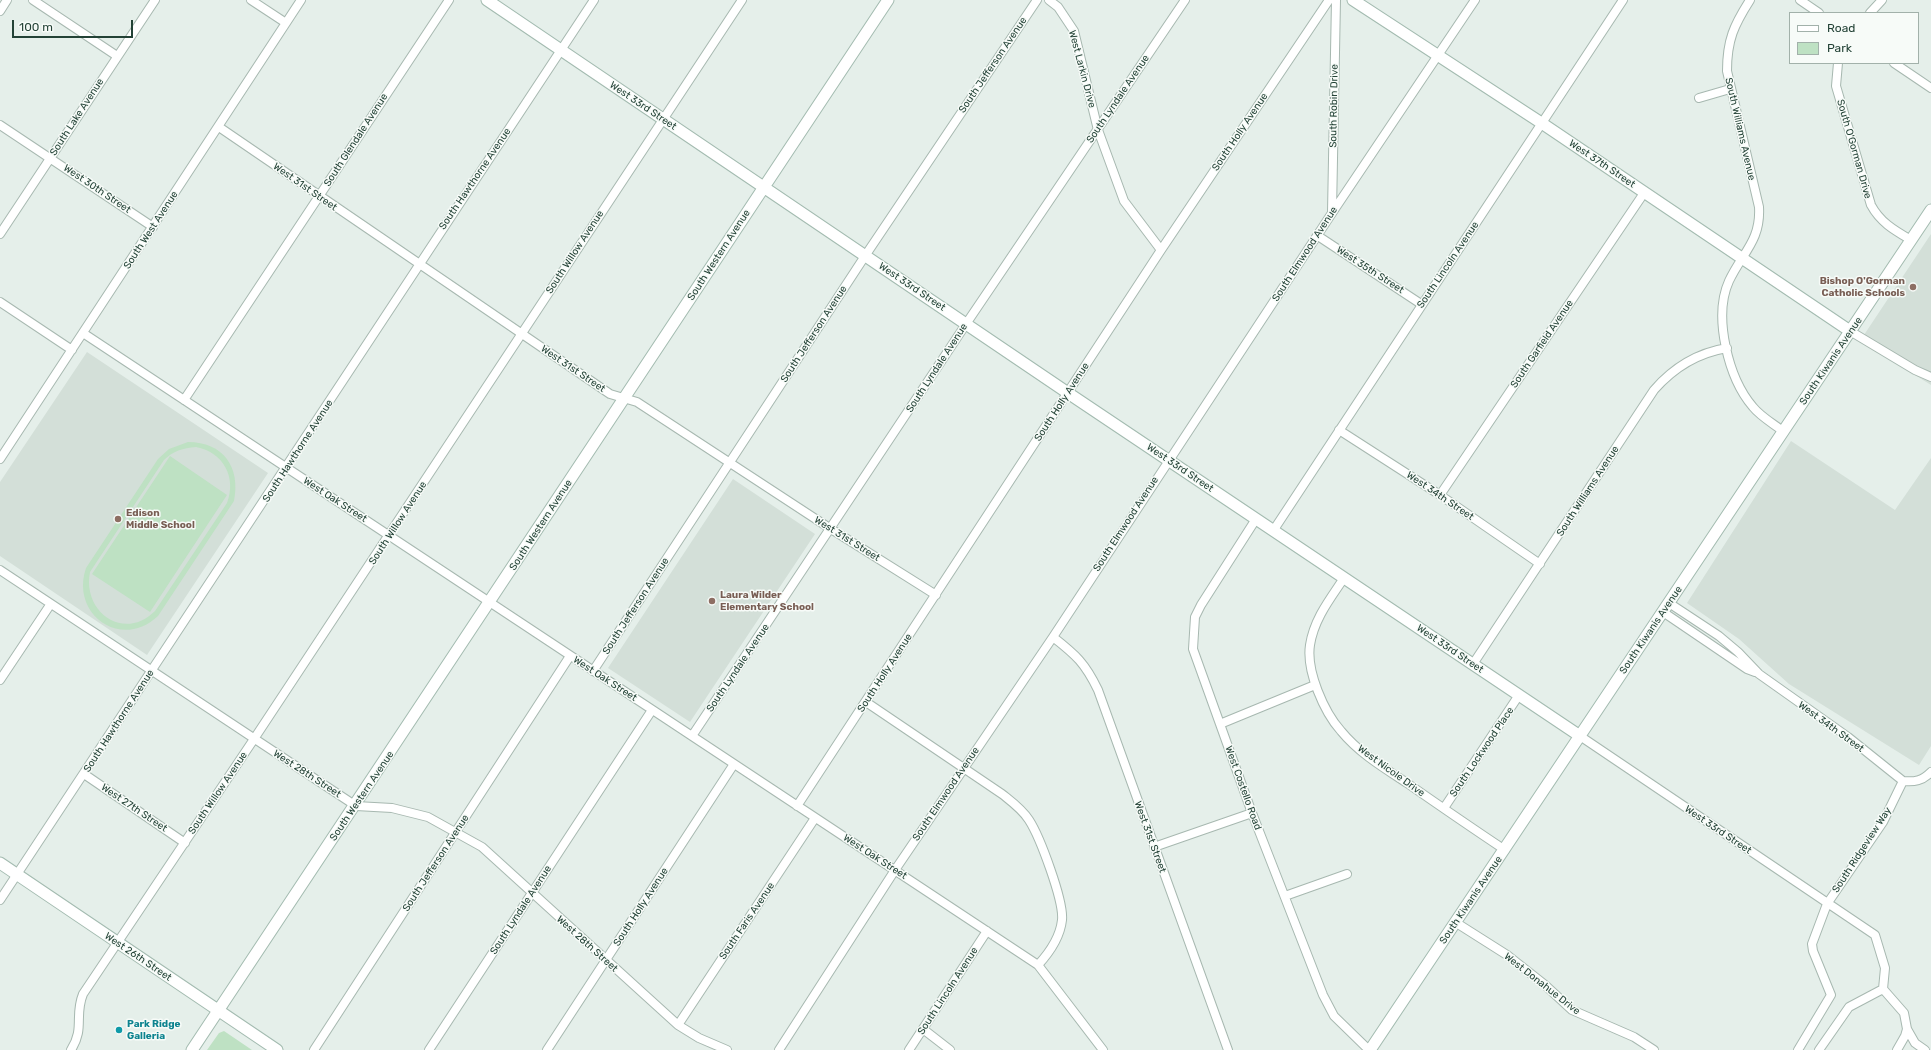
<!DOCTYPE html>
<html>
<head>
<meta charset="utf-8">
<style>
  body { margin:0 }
  #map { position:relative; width:1931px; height:1050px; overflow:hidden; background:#e5efea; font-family:Rubik,sans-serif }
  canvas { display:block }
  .legend { position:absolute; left:1789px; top:12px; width:130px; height:52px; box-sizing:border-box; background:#f7fbf8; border:1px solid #a2b1aa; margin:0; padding:5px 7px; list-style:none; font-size:12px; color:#234236 }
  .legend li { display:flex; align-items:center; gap:8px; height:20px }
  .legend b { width:20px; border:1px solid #a2b1aa }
  .scale { position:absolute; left:12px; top:20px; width:121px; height:18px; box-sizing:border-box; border:2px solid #234236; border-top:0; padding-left:5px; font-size:12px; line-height:14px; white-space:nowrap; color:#234236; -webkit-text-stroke:3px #f7fbf8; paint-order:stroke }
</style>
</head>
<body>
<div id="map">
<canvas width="1931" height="1050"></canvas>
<ul class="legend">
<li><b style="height:5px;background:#fff"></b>Road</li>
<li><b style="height:11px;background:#bee1c3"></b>Park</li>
</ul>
<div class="scale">100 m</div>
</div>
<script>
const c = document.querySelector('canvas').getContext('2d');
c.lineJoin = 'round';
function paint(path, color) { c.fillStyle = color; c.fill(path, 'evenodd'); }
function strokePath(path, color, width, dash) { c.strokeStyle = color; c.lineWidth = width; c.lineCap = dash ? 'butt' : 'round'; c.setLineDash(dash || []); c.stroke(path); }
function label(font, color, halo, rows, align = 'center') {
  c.font = font + ' Rubik,sans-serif'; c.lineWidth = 3; c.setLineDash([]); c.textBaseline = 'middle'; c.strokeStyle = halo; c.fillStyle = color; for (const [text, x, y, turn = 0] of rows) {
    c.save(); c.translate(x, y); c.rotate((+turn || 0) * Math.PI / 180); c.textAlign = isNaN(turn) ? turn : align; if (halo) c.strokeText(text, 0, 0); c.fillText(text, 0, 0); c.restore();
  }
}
const built = new Path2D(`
  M1931,234V385L1860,341Z
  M87,352L268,473L147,655L0,556V482Z
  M1791,441L1895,510L1931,458V746L1919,765L1789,684L1739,639L1687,603Z
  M733,479L815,534L690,722L608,668Z`);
const green = new Path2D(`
  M188,442C223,442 241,467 234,501L158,616C121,651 70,614 86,568L158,459L169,449ZM196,447C223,452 237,477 227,503L155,611C124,642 82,612 90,572L164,460C173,451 183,448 196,447Z
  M170,456L227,495L150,612L92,574Z
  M224,1031L252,1050H207L219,1033Z`);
const street = new Path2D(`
  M33,0L117,56
  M251,0L286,23
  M1049,0L1058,7L1074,31L1098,130L1124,201L1161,250
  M1750,0C1734,25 1727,40 1727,71L1759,207C1761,241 1742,253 1729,281C1713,316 1728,378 1753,407C1761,417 1774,424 1784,432
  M1800,0L1819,13
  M0,11L7,0
  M1870,13L1882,0
  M1838,63L1836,86L1871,205C1880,222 1894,230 1911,240
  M1894,63L1931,88
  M1699,98L1730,89
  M0,125L153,227
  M219,127L610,394L637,402L831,529L936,595
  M1332,212L1336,0
  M0,234L155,0
  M1318,236L1421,304
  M0,302L72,350
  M1850,331L1915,370L1931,377
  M83,333L1038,965L1103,1050
  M184,400L449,0
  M1339,430L1440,495L1540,564
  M0,459L301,0
  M1440,495L1644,193
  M1256,519L1201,605L1195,617L1193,649L1252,813L1323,995L1334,1016L1369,1050
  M1273,531L1623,0
  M0,570L356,806L392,808L428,817L482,847L678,1025L699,1038L727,1050
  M1344,578C1330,599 1314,619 1310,645C1306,671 1324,712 1341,731C1359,753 1384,768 1407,783C1440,806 1472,828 1505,850
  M1669,603L1719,636L1738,652L1759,674L1848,737L1903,781
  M1663,612L1747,669L1755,672
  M1053,637C1076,655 1085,663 1098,690L1228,1050
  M1473,664L1654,390C1674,367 1697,353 1727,348
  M593,671L865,256L1037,0
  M0,680L50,605
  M866,702L1002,794C1012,802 1022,809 1029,820C1040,837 1064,901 1062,920C1060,938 1050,952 1038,965
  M1220,724L1315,685
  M692,736L966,324L1185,0
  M1580,736L1875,935L1885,968L1883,989L1904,1013L1907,1029L1915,1043L1925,1050
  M84,774L185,843
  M1903,781C1915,782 1922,781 1931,772
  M797,806L1161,250L1329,0
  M1444,808L1519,695
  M1154,847L1252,813
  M1285,896L1347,874
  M0,900L594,0
  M1455,922L1507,955L1545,985L1572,1010L1634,1037L1654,1050
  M678,1025L815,818
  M923,1029L950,1050
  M71,1050C85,1028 74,1016 83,994L254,739L742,0
  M314,1050L570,656
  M429,1050L652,710
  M547,1050L734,764
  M779,1050L895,870L1053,637L1332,213L1475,0
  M909,1050L987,931
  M1798,1050L1831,995L1813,951L1812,944L1827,904L1883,822L1903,781
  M1819,1050L1849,1007L1883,989
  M1897,1050L1905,1036L1907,1029`);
const secondary = new Path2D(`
  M487,0L1068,393L1580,736
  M1353,0L1543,124L1850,331
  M0,863L277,1050
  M192,1050L888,0
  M1370,1050L1931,210`);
const markers = [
  [1913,287,4,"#8d6e63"],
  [118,519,4,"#8d6e63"],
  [712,601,4,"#8d6e63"],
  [119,1030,4,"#0f9aa8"]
];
const streetNames = [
  ["South Jefferson Avenue",993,65,-56],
  ["West Larkin Drive",1082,69,75],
  ["South Lyndale Avenue",1118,99,-56],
  ["West 33rd Street",643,106,34],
  ["South Robin Drive",1334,106,-89],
  ["South Lake Avenue",77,117,-57],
  ["South Williams Avenue",1740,129,77],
  ["South Holly Avenue",1240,132,-56],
  ["South Glendale Avenue",356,140,-57],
  ["South O'Gorman Drive",1854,149,74],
  ["West 37th Street",1602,164,34],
  ["South Hawthorne Avenue",475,179,-56],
  ["West 31st Street",305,187,35],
  ["West 30th Street",97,189,34],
  ["South West Avenue",151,230,-57],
  ["South Willow Avenue",575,252,-57],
  ["South Elmwood Avenue",1305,254,-57],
  ["South Western Avenue",719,255,-57],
  ["South Lincoln Avenue",1448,265,-56],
  ["West 35th Street",1370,270,33],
  ["West 33rd Street",912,287,34],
  ["South Jefferson Avenue",814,334,-57],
  ["South Garfield Avenue",1542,344,-56],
  ["South Kiwanis Avenue",1831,361,-56],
  ["South Lyndale Avenue",937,368,-57],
  ["West 31st Street",573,369,34],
  ["South Holly Avenue",1062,402,-57],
  ["South Hawthorne Avenue",298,451,-57],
  ["West 33rd Street",1180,468,34],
  ["South Williams Avenue",1588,491,-57],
  ["West 34th Street",1440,496,34],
  ["West Oak Street",335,500,33],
  ["South Willow Avenue",398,523,-57],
  ["South Elmwood Avenue",1126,524,-57],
  ["South Western Avenue",541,525,-57],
  ["West 31st Street",847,539,32],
  ["South Jefferson Avenue",636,606,-57],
  ["South Kiwanis Avenue",1651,630,-56],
  ["West 33rd Street",1450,649,34],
  ["South Lyndale Avenue",738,668,-56],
  ["South Holly Avenue",885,673,-57],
  ["West Oak Street",605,679,33],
  ["South Hawthorne Avenue",119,721,-57],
  ["West 34th Street",1831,727,36],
  ["South Lockwood Place",1482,752,-56],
  ["West Nicole Drive",1391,771,36],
  ["West 28th Street",307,774,33],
  ["West Costello Road",1243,788,70],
  ["South Willow Avenue",218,793,-56],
  ["South Elmwood Avenue",946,794,-56],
  ["South Western Avenue",362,796,-56],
  ["West 27th Street",134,808,34],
  ["West 33rd Street",1718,830,34],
  ["West 31st Street",1150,837,70],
  ["South Ridgeview Way",1862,850,-57],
  ["West Oak Street",875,857,33],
  ["South Jefferson Avenue",436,863,-57],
  ["South Kiwanis Avenue",1471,900,-56],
  ["South Holly Avenue",641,907,-57],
  ["South Lyndale Avenue",521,910,-57],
  ["South Faris Avenue",747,921,-56],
  ["West 28th Street",587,944,42],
  ["West 26th Street",138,957,34],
  ["West Donahue Drive",1542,984,38],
  ["South Lincoln Avenue",948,991,-57]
];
const educationNames = [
  ["Bishop O'Gorman",1905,281,"right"],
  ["Catholic Schools",1905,293,"right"],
  ["Edison",126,513],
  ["Middle School",126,525],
  ["Laura Wilder",720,595],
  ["Elementary School",720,607]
];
const cultureNames = [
  ["Park Ridge",127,1024],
  ["Galleria",127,1036]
];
paint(built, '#d3dfd8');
paint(green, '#bee1c3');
strokePath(street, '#a7b8b0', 10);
strokePath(secondary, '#a3bbb0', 13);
strokePath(street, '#fff', 8);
strokePath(secondary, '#fff', 11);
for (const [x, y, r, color] of markers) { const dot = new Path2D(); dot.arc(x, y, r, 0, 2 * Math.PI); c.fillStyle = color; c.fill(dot); strokePath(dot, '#f7fbf8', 1.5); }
label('10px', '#234236', '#f7fbf8', streetNames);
label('bold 10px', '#785e54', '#f7fbf8', educationNames, 'left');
label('bold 10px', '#0d838f', '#f7fbf8', cultureNames, 'left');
</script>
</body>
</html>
